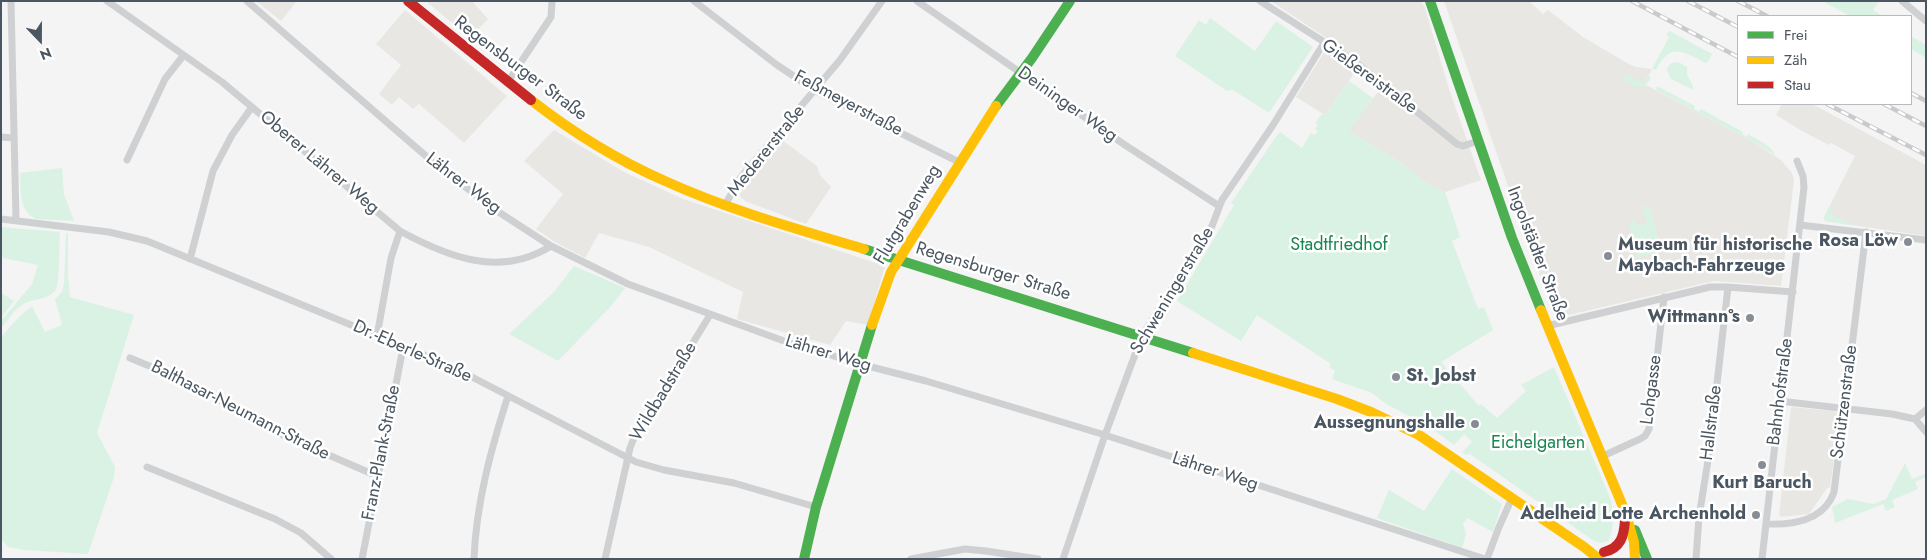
<!DOCTYPE html>
<html>
<head>
<meta charset="utf-8">
<style>
  body { margin:0 }
  #map { position:relative; width:1927px; height:560px; overflow:hidden; background:#f4f4f4; font-family:Jost,sans-serif }
  canvas { display:block }
  .frame { position:absolute; inset:0; border:2px solid #4a5661; pointer-events:none }
  .legend { position:absolute; left:1737px; top:15px; width:175px; height:90px; box-sizing:border-box; background:#fff; border:1px solid #b7bbc0; margin:0; padding:6px 9px; list-style:none; font-size:15px; color:#4a5661 }
  .legend li { display:flex; align-items:center; gap:10px; height:25px }
  .legend b { width:25px; border:1px solid #b7bbc0 }
  .north { position:absolute; left:15px; top:15px; width:50px; height:50px; -webkit-text-stroke:4px #fff; paint-order:stroke; rotate:158deg; font-size:14px; font-weight:700; line-height:20px; text-align:center; color:#4a5661 }
  .north::after { content:''; display:block; margin:auto; width:18px; height:22px; background:#4a5661; clip-path:polygon(50% 0,100% 100%,50% 72%,0 100%) }
</style>
</head>
<body>
<div id="map">
<canvas width="1927" height="560"></canvas>
<div class="frame"></div>
<ul class="legend">
<li><b style="height:6px;background:#4caf50"></b>Frei</li>
<li><b style="height:6px;background:#ffc107"></b>Zäh</li>
<li><b style="height:6px;background:#c62828"></b>Stau</li>
</ul>
<div class="north">N</div>
</div>
<script>
const c = document.querySelector('canvas').getContext('2d');
c.lineJoin = 'round';
function paint(path, color) { c.fillStyle = color; c.fill(path, 'evenodd'); }
function strokePath(path, color, width, dash) { c.strokeStyle = color; c.lineWidth = width; c.lineCap = dash ? 'butt' : 'round'; c.setLineDash(dash || []); c.stroke(path); }
function label(font, color, halo, rows, align = 'center') {
  c.font = font + ' Jost,sans-serif'; c.lineWidth = 5; c.setLineDash([]); c.textBaseline = 'middle'; c.strokeStyle = halo; c.fillStyle = color; for (const [text, x, y, turn = 0] of rows) {
    c.save(); c.translate(x, y); c.rotate((+turn || 0) * Math.PI / 180); c.textAlign = isNaN(turn) ? turn : align; if (halo) c.strokeText(text, 0, 0); c.fillText(text, 0, 0); c.restore();
  }
}
const commercial = new Path2D(`
  M256,1H297L281,21Z
  M428,1H472L488,19L470,38L427,2Z
  M1271,1H1421L1425,8L1449,89L1481,180L1445,192L1423,181L1400,162L1348,131L1380,89L1355,72L1325,115L1296,97L1331,41Z
  M1444,1H1529L1543,14L1548,10L1583,37L1627,63L1636,67L1652,69L1644,84L1750,140L1781,160L1792,173L1794,180L1781,286L1714,281L1556,318L1517,212Z
  M405,10L507,96L464,143L419,104L413,109L399,97L392,105L379,94L401,65L376,44Z
  M1782,104H1812L1926,165V236L1825,221L1824,217L1855,156L1831,143L1829,145L1802,131L1776,115Z
  M554,130L624,172L683,199L885,266L868,325L846,321L830,345L737,319L743,292L649,247L599,233L585,258L555,242L536,229L563,194L524,161Z
  M782,140L817,166L820,175L831,187L806,224L745,201L740,196V190L743,186Z
  M1791,407L1833,411L1837,413L1840,418L1830,488L1828,487L1809,514L1781,517L1779,515Z`);
const green = new Path2D(`
  M1826,1H1879L1873,10L1883,16H1850L1825,3Z
  M1210,18L1255,51L1276,21L1313,47L1269,113L1233,90L1227,91L1175,56L1199,20L1206,25Z
  M1670,31L1712,54L1708,62L1705,63C1683,51 1670,42 1656,70L1652,69L1669,37L1666,34Z
  M1911,36L1926,45V58L1911,49Z
  M1674,62L1680,63L1687,67V75L1693,86V90L1671,79L1667,70L1669,65Z
  M1626,74L1644,83L1649,75L1651,78C1641,93 1636,86 1622,80Z
  M1349,81L1373,98L1349,131L1400,162L1423,181L1445,192L1460,237L1452,241L1478,309L1484,307L1493,330L1441,362L1479,406L1481,404L1497,418L1526,391L1521,385L1554,367L1611,500C1613,512 1615,530 1608,541L1601,543L1594,541L1470,454L1466,455L1462,452L1472,442L1464,434L1454,445L1420,420L1419,421L1386,404L1372,393L1332,379L1335,371L1329,367L1331,364L1257,315L1241,341L1177,301L1234,205L1231,203L1275,138L1280,132L1302,148L1311,133L1315,135L1318,131L1315,129L1318,125L1315,123L1322,114L1325,115Z
  M1657,86L1695,106L1694,109L1699,111L1701,109L1743,132L1742,134L1747,137L1748,134C1758,140 1771,145 1775,155L1750,140L1656,90Z
  M62,168L64,194L74,221L36,219C18,211 21,189 20,173Z
  M1650,205L1661,251L1637,258L1629,222L1634,220L1636,226L1647,223L1642,207Z
  M1830,205L1833,207L1830,213L1850,224L1849,225L1825,221L1824,218Z
  M1,227L60,232C59,244 60,281 56,289C50,300 35,298 25,303C15,308 9,320 1,328V321L32,284L38,265L3,258L1,253Z
  M66,233H68V277L70,297L134,315L97,433L115,467L114,477L88,554L25,550L8,547L1,539V337L19,317L32,306L45,332L62,325L55,299L62,292L64,284Z
  M574,266L625,288L611,306L558,361L509,334L554,292Z
  M1,293L14,301L1,318Z
  M1905,463L1912,479L1925,474L1926,477L1915,482L1918,489L1892,500L1895,507L1886,511L1883,504L1835,523L1832,507L1848,499L1873,504L1886,499Z
  M1452,469L1502,504L1493,532L1467,518L1463,524L1466,534L1462,548L1377,518L1389,490L1424,511Z`);
const street = new Path2D(`
  M11,1L16,220
  M107,1L222,82L400,231C448,257 500,278 551,246
  M247,1L434,163L494,209L551,246L628,284L784,341L860,364L926,381L1105,435L1485,559
  M694,1L777,65L816,91L959,162
  M917,1L1125,145L1219,206
  M1260,1L1354,61L1457,144L1463,146L1478,141
  M1902,1L1926,21
  M507,83L551,17L552,1
  M1,137L14,138
  M127,160L165,79L183,56
  M725,205L741,177L840,60L882,1
  M1,219L109,232L147,241L429,357L472,377L636,462L664,470L734,483L816,507
  M1800,225L1926,240
  M190,259L213,171L232,135L252,107
  M1547,326L1710,287H1728L1793,292
  M377,336L391,258L400,231
  M130,358L188,382L271,430L377,476
  M1779,401L1892,414L1915,419L1926,432
  M1915,419L1926,410
  M1603,456L1640,439L1645,436L1649,429L1664,297
  M147,467L275,519L301,533L331,559
  M1766,524C1793,525 1824,521 1834,492L1866,232
  M362,559L403,348
  M474,559C476,504 491,449 508,396
  M605,559L630,448L634,438L710,315
  M911,559L965,549L986,551L1038,559
  M1063,559L1105,435L1142,336L1212,226L1222,200L1273,125L1324,43
  M1487,559L1499,527L1512,498
  M1696,559L1699,517L1709,454L1728,287
  M1762,559L1804,187L1803,176L1797,161`);
const fast = new Path2D(`
  M1430,1L1512,238L1541,310
  M996,106L1032,58L1070,1
  M864,249L1193,353
  M1635,530L1647,559
  M804,559L816,507L872,325`);
const slow = new Path2D(`
  M531,100C572,132 617,160 665,181C729,210 797,229 864,249
  M1541,310L1626,514L1634,542L1635,559
  M872,325L891,272L996,106
  M1193,353L1337,399L1371,412L1419,435L1584,547L1599,559`);
const jam = new Path2D(`
  M408,1L531,100
  M1604,552C1621,548 1624,536 1625,520`);
const rail = new Path2D(`
  M1632,1L1738,57
  M1688,1L1738,27
  M1738,1L1767,16
  M1911,93L1926,101
  M1827,104L1926,155
  M1884,104L1926,126`);
const markers = [
  [1908,242,5,"#868d94"],
  [1608,256,5,"#868d94"],
  [1750,318,5,"#868d94"],
  [1396,377,5,"#868d94"],
  [1475,424,5,"#868d94"],
  [1762,465,5,"#868d94"],
  [1756,515,5,"#868d94"]
];
const streetNames = [
  ["Regensburger Straße",520,69,37],
  ["Gießereistraße",1369,77,36],
  ["Feßmeyerstraße",848,104,28],
  ["Deininger Weg",1067,105,35],
  ["Medererstraße",767,151,-51],
  ["Oberer Lährer Weg",319,163,40],
  ["Lährer Weg",463,184,37],
  ["Flutgrabenweg",908,215,-59],
  ["Ingolstädter Straße",1537,254,69],
  ["Regensburger Straße",993,272,17],
  ["Schweningerstraße",1173,291,-59],
  ["Dr.-Eberle-Straße",412,352,24],
  ["Lährer Weg",828,354,17],
  ["Lohgasse",1652,390,-83],
  ["Wildbadstraße",664,392,-59],
  ["Bahnhofstraße",1781,392,-83],
  ["Schützenstraße",1845,402,-83],
  ["Balthasar-Neumann-Straße",240,411,27],
  ["Hallstraße",1712,423,-83],
  ["Franz-Plank-Straße",382,453,-79],
  ["Lährer Weg",1215,472,18]
];
const poiNames = [
  ["Rosa Löw",1898,242],
  ["Museum für historische",1618,246,"left"],
  ["Maybach-Fahrzeuge",1618,267,"left"],
  ["Wittmann°s",1740,318],
  ["St. Jobst",1406,377,"left"],
  ["Aussegnungshalle",1465,424],
  ["Kurt Baruch",1762,484,"center"],
  ["Adelheid Lotte Archenhold",1746,515]
];
const parkNames = [
  ["Stadtfriedhof",1339,246],
  ["Eichelgarten",1538,444]
];
paint(commercial, '#e8e7e3');
paint(green, '#d9f2e3');
strokePath(street, '#ced0d2', 7);
strokePath(fast, '#4caf50', 10);
strokePath(slow, '#ffc107', 10);
strokePath(jam, '#c62828', 10);
strokePath(rail, '#c9cacc', 4.5);
strokePath(rail, '#fff', 2.5, [8]);
for (const [x, y, r, color] of markers) { const dot = new Path2D(); dot.arc(x, y, r, 0, 2 * Math.PI); c.fillStyle = color; c.fill(dot); strokePath(dot, '#fff', 2); }
label('18px', '#4a5661', '#fff', streetNames);
label('bold 18px', '#4a5661', '#fff', poiNames, 'right');
label('18px', '#17864f', '#fff', parkNames);
</script>
</body>
</html>
